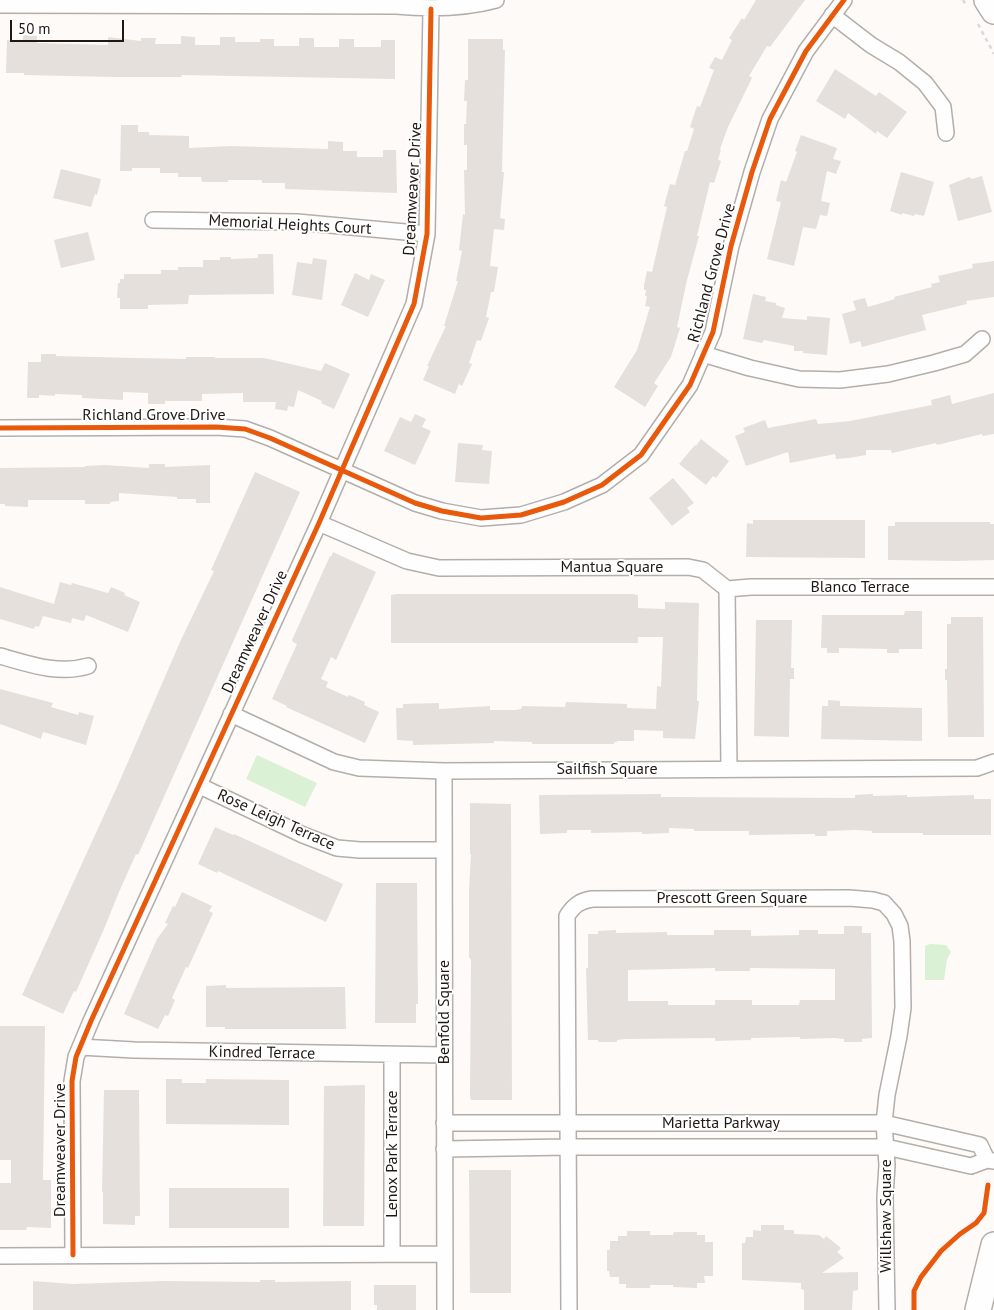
<!DOCTYPE html>
<html>
<head>
<meta charset="utf-8">
<style>
  body { margin:0 }
  #map { position:relative; width:994px; height:1310px; overflow:hidden; background:#fdfaf8; font-family:"PT Sans",sans-serif }
  canvas { display:block }
  .scale { position:absolute; left:10px; top:20px; width:114px; height:22px; box-sizing:border-box; border:2px solid #1f1914; border-top:0; padding-left:6px; font-size:15px; line-height:18px; white-space:nowrap; color:#1f1914; -webkit-text-stroke:4px #fff; paint-order:stroke }
</style>
</head>
<body>
<div id="map">
<canvas width="994" height="1310"></canvas>
<div class="scale">50 m</div>
</div>
<script>
const c = document.querySelector('canvas').getContext('2d');
c.lineJoin = 'round';
function paint(path, color) { c.fillStyle = color; c.fill(path, 'evenodd'); }
function strokePath(path, color, width, dash) { c.strokeStyle = color; c.lineWidth = width; c.lineCap = dash ? 'butt' : 'round'; c.setLineDash(dash || []); c.stroke(path); }
function label(font, color, halo, rows, align = 'center') {
  c.font = font + ' "PT Sans",sans-serif'; c.lineWidth = 4; c.setLineDash([]); c.textBaseline = 'middle'; c.strokeStyle = halo; c.fillStyle = color; for (const [text, x, y, turn = 0] of rows) {
    c.save(); c.translate(x, y); c.rotate((+turn || 0) * Math.PI / 180); c.textAlign = isNaN(turn) ? turn : align; if (halo) c.strokeText(text, 0, 0); c.fillText(text, 0, 0); c.restore();
  }
}
const green = new Path2D(`
  M257,755L317,783L305,807L246,779Z
  M930,944L946,945L951,952L947,959L944,980H925V946Z`);
const building = new Path2D(`
  M756,0H805L770,47L767,46L749,76L752,78L728,127L720,149L721,150L718,160L721,161L714,183L710,182L697,236H699L687,280L677,327L680,328L671,357L654,383L658,386L645,407L614,387L637,350L650,307L645,306L647,296H645L646,290H644V285L647,271L652,272L667,207L664,206L670,184L675,185L685,151H687L694,129L690,127L697,106L700,107L714,70L709,68L715,57L722,60L732,40L729,38L742,18L744,20Z
  M23,35L37,36V43L108,45V37L141,41V38H156L155,44H181V36L195,37V45H220V37H235V42H260V39H274V46H299V38H314V47H339V39H354V47H381V40H395V79L181,75L182,77H115L24,75V73H6L7,40H23Z
  M468,39H503V50H505L502,172H504L500,218L505,219L504,230L494,229L490,266L498,267L494,292H491L486,317L489,318L481,341L477,340L469,363L472,364L462,386L459,384L455,394L423,380L429,366H427L446,326H444L458,281H456L462,251L459,250L463,214L465,215L464,170H467V145H464V124H466L467,101H464L465,80H468Z
  M835,69L876,96L879,92L907,112L887,138L877,131L876,134L848,113L845,119L816,101Z
  M121,125H138V132H149V135L189,136V148L231,146L328,149V141L343,142V151H357V157H383V150H396L397,193L285,189V183H262V180H228V182H202L201,177H178V173H160V168H132V171H120Z
  M801,135L837,148L833,159L841,161L836,174L827,171L821,201L830,203L827,216L820,215L816,229L803,227L794,266L767,259L781,202L776,201L781,180L786,182L797,152L795,151Z
  M61,169L101,179L97,195L95,194L91,207L53,198Z
  M901,172L934,182L924,216L915,214L914,216L902,213V215L890,211Z
  M982,176L992,212L958,221L949,185L969,177L972,179Z
  M88,232L95,260L61,268L54,240Z
  M258,254H273L274,294L189,295L188,304L148,305V309H120V298H117L118,283H120V279H124V274H161V270H178V267H203V260H220V257H231V259L258,258Z
  M313,258L327,260L322,300L292,295L297,262L312,264Z
  M994,261V297L966,301L967,304L922,315L926,330L862,347L860,341L850,344L842,314L856,310L853,301L865,298L868,307L895,299L894,297L932,287L931,284L940,282L938,276L973,268L972,264Z
  M355,273L369,280L371,274L385,280L368,317L341,305Z
  M753,294L766,297L765,301L776,303V305L785,308L782,318L807,320V316L830,318L827,355L803,353V351H794V346L764,340L762,343L743,339Z
  M41,354H56V356L136,358L186,359V357H215V358H264L321,371L325,363L350,374L334,409L321,403L322,401L298,390L294,407L288,406L287,411L275,409L276,402H243V393L202,394V401H165V404H148V393L123,392V400L82,398V395L55,394V396L39,395V398H27L28,362H41Z
  M994,393V434L983,436L982,434L937,445L936,443L892,453L891,450H866V455L849,458L836,459L835,454L790,463L788,452L746,466L735,436L745,432L743,428L765,420L768,428L816,419L818,424L850,421L932,405L931,400L950,395L952,404Z
  M415,414L426,419L422,427L431,431L415,465L384,451L400,417L411,422Z
  M701,439L729,461L716,478L713,476L706,485L679,464L695,445L696,446Z
  M458,443L483,445L482,450L492,451L489,484L455,482Z
  M149,464H165V467L210,465V503H196V499H177V497L119,493V501L110,502V504H85V500H28V507L5,506V504H0V468L85,467V466L105,465L149,468Z
  M255,472L300,492L138,855L136,854L119,892L104,929L76,992L74,991L63,1014L22,995L121,778L180,642L214,571L211,570Z
  M673,478L694,503L687,508L690,512L672,526L649,498Z
  M753,520H865V558L746,557L747,523L753,524Z
  M895,522H990V524H994V560L955,561L888,560V526H895Z
  M333,552L376,572L336,660L331,657L321,679L328,682L326,687L348,697L349,695L365,702L364,705L379,712L365,743L286,707L287,706L272,699L297,644L293,642L292,640L330,556L331,557Z
  M60,582L71,585L72,583L108,593L111,587L125,593L124,595L140,602L128,632L86,615L84,621L72,618L71,623L43,616L39,627L35,626L34,629L0,619V587L54,604Z
  M397,594H632L638,595V608L665,609V602L699,603L697,701H699L695,739L663,738V731L634,730V741H617V742H614V744H532V742L494,741V743L413,745V741L397,740L396,708H403V704L439,703V709L490,706V710H515L521,709L522,706L565,707L566,702L627,704V708L656,709L657,686L661,687L663,637H638V643H391V595Z
  M905,611H922V649H899V653H887V649L839,648V653H827V648H821L822,615H904Z
  M951,617H983L984,737H948L947,680H945V669H947V624H951Z
  M756,620H792L791,668H794V679H790L789,737L754,736Z
  M0,689L53,703L51,707L78,715L79,712L94,716L86,745L43,732L41,739L0,724Z
  M828,700L840,701V706L922,708V741L821,739L822,706H828Z
  M661,794V797H675L855,798V795L873,794V796L907,795V797L974,795V799H991V835H923V833H872V831L855,830L827,831V836H815V834L749,835V831H694V829L669,828V833L642,834V832L591,833V830H567V833L540,834L539,795Z
  M470,803L511,804L512,1100H471L470,1096L471,960L469,957V890L471,854H470Z
  M215,827L233,835L234,834L343,884L326,922L218,871L217,873L198,864Z
  M376,883H417L418,1004H416V1023H375Z
  M182,892L212,906L209,911L213,913L188,968L186,967L172,998L175,1000L168,1016L165,1015L158,1029L124,1014L157,939L168,924L165,923L173,906L175,907Z
  M844,926H862V933H871L872,1038L862,1039V1042H844V1039L834,1038L800,1039V1037L751,1038V1040L715,1041V1038L625,1039L617,1040V1042H598V1040H588L586,968H588V934H598V931L616,930V933L667,932V935H714V930H751V936L799,935V930H818V934H844ZM715,968V971H750V968L835,969V1000H800L799,1005H752V1000H715V1005H668V1001H628V970Z
  M226,985V988L345,987L346,1029H225V1027H206V986Z
  M0,1026H45L43,1180H51V1228L27,1227L26,1230H0V1183H11V1160H0Z
  M166,1079H182V1083H206V1079L289,1080V1125L166,1124Z
  M365,1085L364,1226H323L324,1086Z
  M104,1090H139L140,1216H135V1225L103,1224V1192H102Z
  M469,1170H511V1293H470Z
  M169,1188H289V1228H169Z
  M761,1225H784V1230H794V1234L819,1235L824,1239L826,1236L841,1248L837,1252L844,1258L822,1273L858,1272V1290L853,1291L852,1310H804V1290L801,1289V1283L742,1280V1243H745L746,1237H753V1230L761,1231Z
  M627,1231H650V1235H673L674,1232H697V1235H705V1242H713V1276H704L705,1283H697V1288L673,1287V1285H650V1288H626V1284H619V1277H610L609,1271H607V1250H610V1241H618V1236H627Z
  M260,1280H275V1282L351,1281V1310H33V1281L73,1284L162,1281L260,1282Z
  M374,1285H416V1310H377V1305H374Z`);
const path = new Path2D(`
  M963,0L967,7
  M978,24L994,54
  M914,1310V1291L921,1277L941,1251L960,1234L976,1223L984,1213L988,1185`);
const minor = new Path2D(`
  M0,5L396,6C430,9 463,9 496,0
  M832,15L871,45L899,62L925,83L943,107L946,133
  M153,220L297,222L427,234
  M703,354L750,368L799,379L840,380L888,374L934,363L965,354L982,339
  M0,428L216,427L245,429L270,438L415,503L442,511L481,518L521,515L564,502L602,485L641,455L690,385L713,332L731,246L752,172L770,119L806,51L844,0
  M319,523L407,561L439,568L688,567L703,570L727,589L729,769
  M727,589L751,587H994
  M0,656C29,664 58,675 88,666
  M231,714L334,762L359,768L444,771L977,768L994,762
  M444,771L445,1310
  M200,786L303,835L337,848L360,850H443
  M80,1047L134,1050L444,1055
  M392,1055V1253
  M444,1123H884L980,1145L987,1160
  M444,1149L568,1147H886L971,1166L987,1160L994,1161
  M73,1255L72,1081L76,1057L91,1021L319,523L414,304L427,234L431,9
  M0,1256L444,1254
  M569,1310L567,916C574,905 580,901 592,899L849,898L873,900L884,903L894,914L900,926L902,941L903,1008L899,1036L887,1095L884,1123L887,1165L885,1197L887,1310`);
const primary = new Path2D(`
  M987,0L994,11
  M978,1310L994,1245`);
const cycleway = new Path2D(`
  M0,428L216,427L245,429L270,438L415,503L442,511L481,518L521,515L564,502L602,485L641,455L690,385L713,332L731,246L752,172L770,119L806,51L844,0
  M73,1255L72,1081L76,1057L91,1021L319,523L414,304L427,234L431,9
  M914,1310V1291L921,1277L941,1251L960,1234L976,1223L984,1213L988,1185`);
const streetNames = [
  ["Dreamweaver Drive",413,189,-87],
  ["Memorial Heights Court",290,225,3],
  ["Richland Grove Drive",712,273,-75],
  ["Richland Grove Drive",154,415],
  ["Mantua Square",612,567],
  ["Blanco Terrace",860,587],
  ["Dreamweaver Drive",255,632,-65],
  ["Sailfish Square",607,769],
  ["Rose Leigh Terrace",276,820,24],
  ["Prescott Green Square",732,898],
  ["Benfold Square",444,1012,-90],
  ["Kindred Terrace",262,1053,1],
  ["Marietta Parkway",721,1123],
  ["Dreamweaver Drive",60,1150,-90],
  ["Lenox Park Terrace",392,1154,-90],
  ["Willshaw Square",886,1216,-90]
];
paint(green, '#dbf1d6');
paint(building, '#e5e0dc');
strokePath(minor, '#b3aeaa', 18);
strokePath(primary, '#b3aeaa', 28);
strokePath(path, '#dad9d9', 2.5, [4, 4]);
strokePath(minor, '#fffefe', 15);
strokePath(primary, '#fffefe', 25);
strokePath(cycleway, '#e8590c', 5);
label('16px', '#1f1914', '#fff', streetNames);
</script>
</body>
</html>
